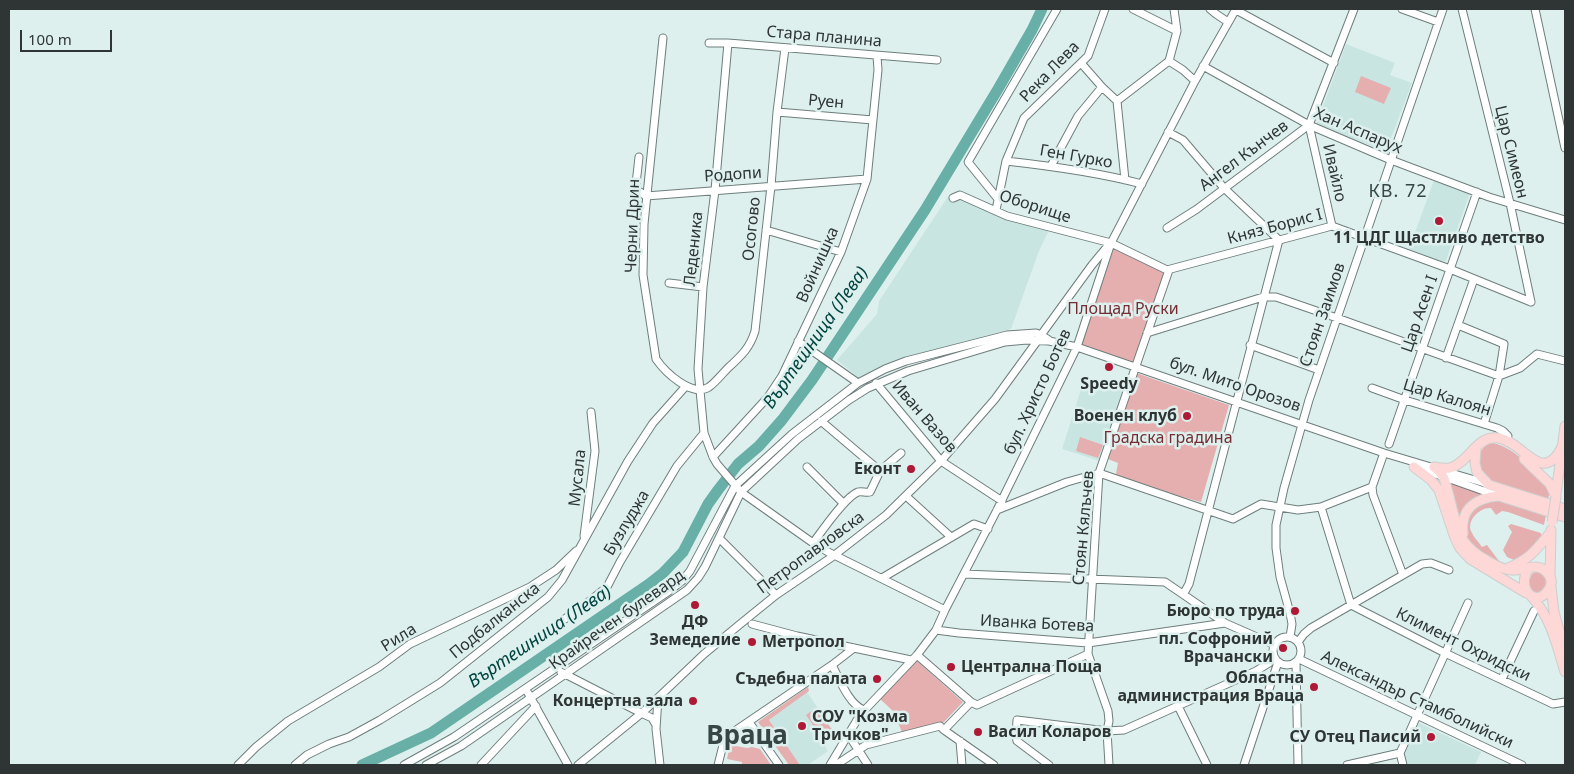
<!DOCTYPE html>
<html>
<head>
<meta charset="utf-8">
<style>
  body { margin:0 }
  #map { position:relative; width:1574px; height:774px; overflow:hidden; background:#ddf0ee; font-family:"Noto Sans",sans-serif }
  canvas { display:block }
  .frame { position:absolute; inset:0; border:10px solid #2e3534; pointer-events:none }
  .scale { position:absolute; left:20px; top:30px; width:92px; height:22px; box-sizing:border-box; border:2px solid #2e3534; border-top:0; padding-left:6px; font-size:15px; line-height:18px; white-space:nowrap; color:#2e3534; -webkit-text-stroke:4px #ddf0ee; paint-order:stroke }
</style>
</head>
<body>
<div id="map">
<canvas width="1574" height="774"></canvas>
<div class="frame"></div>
<div class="scale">100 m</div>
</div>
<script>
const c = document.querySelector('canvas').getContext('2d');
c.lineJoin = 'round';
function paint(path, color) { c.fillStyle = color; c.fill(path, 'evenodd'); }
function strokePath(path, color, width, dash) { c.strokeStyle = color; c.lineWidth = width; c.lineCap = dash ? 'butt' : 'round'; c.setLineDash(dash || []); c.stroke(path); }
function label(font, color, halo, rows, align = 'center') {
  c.font = font + ' "Noto Sans",sans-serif'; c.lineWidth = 5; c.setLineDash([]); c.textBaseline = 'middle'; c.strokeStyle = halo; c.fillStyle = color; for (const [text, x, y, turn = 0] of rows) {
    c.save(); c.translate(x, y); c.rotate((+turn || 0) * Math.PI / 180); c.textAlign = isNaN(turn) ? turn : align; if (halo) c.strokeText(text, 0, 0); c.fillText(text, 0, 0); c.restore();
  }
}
const built = new Path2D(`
  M1346,44L1395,63L1390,75L1412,83L1386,151L1316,125Z
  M1434,180L1470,193L1445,263L1409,249Z
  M949,195L953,198L960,195L996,210L1050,228L1039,251L1011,329L915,355L860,379L837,360L877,314L879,301Z
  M1085,377L1123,391L1100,461L1062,449Z
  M807,692L834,732L822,741L828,751L808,765H800L769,720Z
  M1419,723L1481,752L1475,765H1406L1403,755Z`);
const green = new Path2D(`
  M1361,76L1391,88L1384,104L1355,92Z
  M1114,248L1165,272L1133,363L1081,345Z
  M1136,373L1229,405L1201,502L1115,479L1118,463L1108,459Z
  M1080,437L1103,445L1098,458L1076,451Z
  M1493,443C1517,448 1534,472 1550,489L1548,500L1488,480C1475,469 1474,447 1493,443Z
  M1447,482L1485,495L1460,522Z
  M1500,500L1546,515L1544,525L1508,512L1502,511L1496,515L1491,508C1480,507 1465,521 1472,533C1474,538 1479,542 1482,547L1487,545L1502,565C1494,560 1482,556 1475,549C1459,536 1465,509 1485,502C1489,500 1495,500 1500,500Z
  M1511,524L1541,533C1543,540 1536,551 1530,555C1526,557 1519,559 1514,560L1507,557L1503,550L1512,532L1508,526Z
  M1537,571C1548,577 1548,584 1541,593C1527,592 1526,586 1532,574Z
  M917,661L963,702L944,722L902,732L893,711L880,699Z
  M808,687L809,691L769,720L800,765H789L758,722Z
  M816,708L833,731L822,738L806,715Z
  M730,745L747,748L752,747L760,749L771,765H742V762L727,759Z`);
const river = new Path2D(`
  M362,765L431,733L649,584L663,573L683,552L708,504L718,490L738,464L759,446L782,420L812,380L925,210L998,89L1032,30L1042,9`);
const minor = new Path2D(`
  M1133,9L1177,31
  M1210,9L1216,14L1228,22
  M1402,9L1438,22
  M1462,9L1510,203L1531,302
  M1535,9L1565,148
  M1236,10L1334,63
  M663,38L644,224L643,275L656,359C665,372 692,398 709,387C716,382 722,374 728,368C741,356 750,348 755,331L771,186L777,112L785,48
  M709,43H728L937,60
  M728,43L715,190L703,287L698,369L704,433L713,457L717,464L741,492L813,543L828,552L945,610
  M1169,61L1177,31L1174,9
  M1081,63L1102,87L1117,101L1125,180
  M1203,66L1309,125L1391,160L1489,197L1565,220
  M1117,101L1169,61L1183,70L1195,81
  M777,112L873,120
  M1309,125L1332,226
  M1168,132L1183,140L1224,188L1279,240L1189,584L1184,593
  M639,157L636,184L637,190L646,196L867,179
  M1006,161C1051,166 1097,172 1142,184
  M1051,166L1078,116L1102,87
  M953,198L960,195L1007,216L1111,243L1167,270L1332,226L1450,269L1531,302
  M998,199L968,162L1057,9
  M996,210L1006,161L1024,118L1088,56L1105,9
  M1167,228L1197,209L1309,125L1354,9
  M766,230L841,252
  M669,283L703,287
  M1458,325L1504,344L1499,376L1484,424
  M1147,333L1263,297H1276L1337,318L1499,376L1520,368L1537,354L1565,361
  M1041,335L1092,265L1107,247
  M798,341L858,383
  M1250,345L1319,370
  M1446,358L1474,279
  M876,383L941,461L1002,501
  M1372,388L1405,400L1497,428L1503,431L1508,436L1506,441
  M821,421L880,471
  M1389,444L1477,192
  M1384,453L1372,487L1373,495L1403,575
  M713,457L768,397L782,376L841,252L867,179L878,70L877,56
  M807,467L843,503
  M1419,468L1498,496
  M906,496L951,537
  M1321,507L1351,605L1445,653L1553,704L1565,702
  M997,510L1067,482L1099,473L1233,519L1261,504L1298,510L1321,507L1372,487
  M584,536L595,451L591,412
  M719,538L776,595
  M813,543C822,531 845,497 858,492C862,491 866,493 870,492L880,471L901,453
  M964,574L1165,582L1225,623L1275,645
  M882,578L974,524L988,529
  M752,624L797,636L911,660
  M936,630L959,633L1088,643L1225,623
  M541,635L581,608L607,587L620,562L677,466L704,433
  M1273 651a14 14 0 1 1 28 0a14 14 0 1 1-28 0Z
  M1290,637L1292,624L1290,613L1280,577L1276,548V525L1284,488L1309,400L1443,9
  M1298,642L1304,634L1311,628L1422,564L1431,563L1449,570
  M917,655L971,702
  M1299,659L1522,765
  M1296,663L1298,765
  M832,665C839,678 849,705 864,710
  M561,672L641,713L652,718L656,725
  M1502,679L1534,611
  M528,693L568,765
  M658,698L656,729L660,765
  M1178,706L1207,765
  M749,722L779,765
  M944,730L994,765
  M848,734L868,765
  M960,741L962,765
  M238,765L256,747L288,721L379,667L410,644L530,587L556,570L576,551
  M295,765L307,755L329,744L349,737L380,720L440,683L548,597L562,580L628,461L653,423L686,386
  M404,765L454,737L669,591L682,581L690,571L735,486L792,434L858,383L885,369L906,361L1007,335L1036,333L1041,335L1049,340
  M426,765L461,746L687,590L698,578L705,567L741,492L798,439L849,400L868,388L908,371L1005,342L1027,340L1049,341L1077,347L1384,453L1488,484
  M481,765L536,706
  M578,765L643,712L704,654L739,625L776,595L832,557L886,515L941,461L995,399L1038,340
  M718,765L723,745L726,737L832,665L854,648
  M830,765L860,715L917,655L936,630L945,610L997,510L1077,347L1111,243L1195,81L1236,9
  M836,765L866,745L940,726L944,730L971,702L977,705L1088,654
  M1049,765L1017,741L1016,737L1017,720L1107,731L1124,730L1256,671L1269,663L1274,657
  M1109,765L1107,731L1109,721L1108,711L1088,654L1099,473L1169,270
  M1244,765L1278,662
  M1347,765L1400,753
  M1403,765L1400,753L1468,603`);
const major = new Path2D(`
  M1476,448L1475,463L1477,472L1489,485L1565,509
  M1524,459L1550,484L1556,497
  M1414,467L1431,480L1439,490L1455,538L1460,548L1470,559L1526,593
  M1434,467C1437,469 1440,472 1442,475C1445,479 1446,485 1447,489C1452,505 1455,527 1463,540C1469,549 1477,555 1486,560C1494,565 1501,569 1511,570C1525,571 1539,560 1549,575C1552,579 1552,585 1549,589C1536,610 1515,588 1529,568
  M1434,467C1439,468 1444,469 1450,468C1469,463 1476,435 1498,438C1525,442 1542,488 1563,445
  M1556,494L1565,426
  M1463,534C1460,508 1476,498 1499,496L1565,517
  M1508,568C1530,559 1536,550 1551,532
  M1550,577L1551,530
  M1551,587L1554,612L1565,652
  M1531,596C1551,617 1557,646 1565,672`);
const majorBridge = new Path2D(`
  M1552,522L1556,497`);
const markers = [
  [1439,221,5,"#ae1936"],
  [1109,367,5,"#ae1936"],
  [1187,416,5,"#ae1936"],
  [911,469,5,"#ae1936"],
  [695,605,5,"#ae1936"],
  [1295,611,5,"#ae1936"],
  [752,642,5,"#ae1936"],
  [1283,648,5,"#ae1936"],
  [951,667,5,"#ae1936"],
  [877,679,5,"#ae1936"],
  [1314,687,5,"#ae1936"],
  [693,701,5,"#ae1936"],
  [802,726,5,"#ae1936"],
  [978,732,5,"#ae1936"],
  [1431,737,5,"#ae1936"]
];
const streetNames = [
  ["Стара планина",824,37,5],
  ["Река Лева",1050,72,-46],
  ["Руен",826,102,5],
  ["Хан Аспарух",1358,131,23],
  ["Цар Симеон",1511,152,76],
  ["Ангел Кънчев",1244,156,-37],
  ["Ген Гурко",1076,157,10],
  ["Ивайло",1334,173,77],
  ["Родопи",733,175,-4],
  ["Оборище",1035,207,18],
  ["Черни Дрин",633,226,-88],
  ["Княз Борис I",1275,227,-15],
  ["Осогово",752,229,-84],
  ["Леденика",694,249,-84],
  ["Войнишка",818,265,-66],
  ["Цар Асен I",1420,314,-71],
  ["Стоян Заимов",1323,315,-71],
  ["бул. Мито Орозов",1235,385,19],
  ["бул. Христо Ботев",1038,392,-65],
  ["Цар Калоян",1447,398,17],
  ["Иван Вазов",924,417,49],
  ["Мусала",578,478,-84],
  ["Бузлуджа",627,523,-59],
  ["Стоян Кялъчев",1084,528,-85],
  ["Петропавловска",811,553,-36],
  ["Крайречен булевард",617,620,-35],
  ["Подбалканска",495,621,-39],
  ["Иванка Ботева",1037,624,3],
  ["Рила",399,638,-32],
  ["Климент Охридски",1463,645,26],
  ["Александър Стамболийски",1417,700,25]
];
const poiNames = [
  ["11 ЦДГ Щастливо детство",1439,238,"center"],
  ["Speedy",1109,384,"center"],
  ["Военен клуб",1177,416],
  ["Еконт",901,469],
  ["Бюро по труда",1285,611],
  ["ДФ",695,622,"center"],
  ["Земеделие",695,640,"center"],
  ["пл. Софроний",1273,639],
  ["Врачански",1273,657],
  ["Метропол",762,642,"left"],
  ["Централна Поща",961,667,"left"],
  ["Областна",1304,678],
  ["администрация Враца",1304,696],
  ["Съдебна палата",867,679],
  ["Концертна зала",683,701],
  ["СОУ \"Козма",812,717,"left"],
  ["Тричков\"",812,735,"left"],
  ["Васил Коларов",988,732,"left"],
  ["СУ Отец Паисий",1421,737]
];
const parkNames = [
  ["Площад Руски",1123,309],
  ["Градска градина",1168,438]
];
const neighbourhoodNames = [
  ["КВ. 72",1398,192]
];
const waterNames = [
  ["Въртешница (Лева)",816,338,-55],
  ["Въртешница (Лева)",540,637,-34]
];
const townNames = [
  ["Враца",747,737]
];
paint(built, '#c9e5e2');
paint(green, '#e5afb0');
strokePath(river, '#68afa8', 11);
strokePath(minor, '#6e7e7c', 9);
strokePath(major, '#cdcfce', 11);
strokePath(minor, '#fff', 7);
strokePath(major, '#fed7d7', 9);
strokePath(majorBridge, '#cdcfce', 11, []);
strokePath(majorBridge, '#fed7d7', 9);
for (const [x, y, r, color] of markers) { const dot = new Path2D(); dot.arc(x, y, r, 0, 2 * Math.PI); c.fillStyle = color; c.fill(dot); strokePath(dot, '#ddf0ee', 2); }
label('16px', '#2e3534', '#ddf0ee', streetNames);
label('bold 16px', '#2e3534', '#ddf0ee', poiNames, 'right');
label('16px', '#752c32', '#ddf0ee', parkNames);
c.letterSpacing = '1px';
label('18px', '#374644', '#ddf0ee', neighbourhoodNames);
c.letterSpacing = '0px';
label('italic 18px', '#004440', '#ddf0ee', waterNames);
label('bold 26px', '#374644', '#ddf0ee', townNames);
</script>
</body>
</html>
